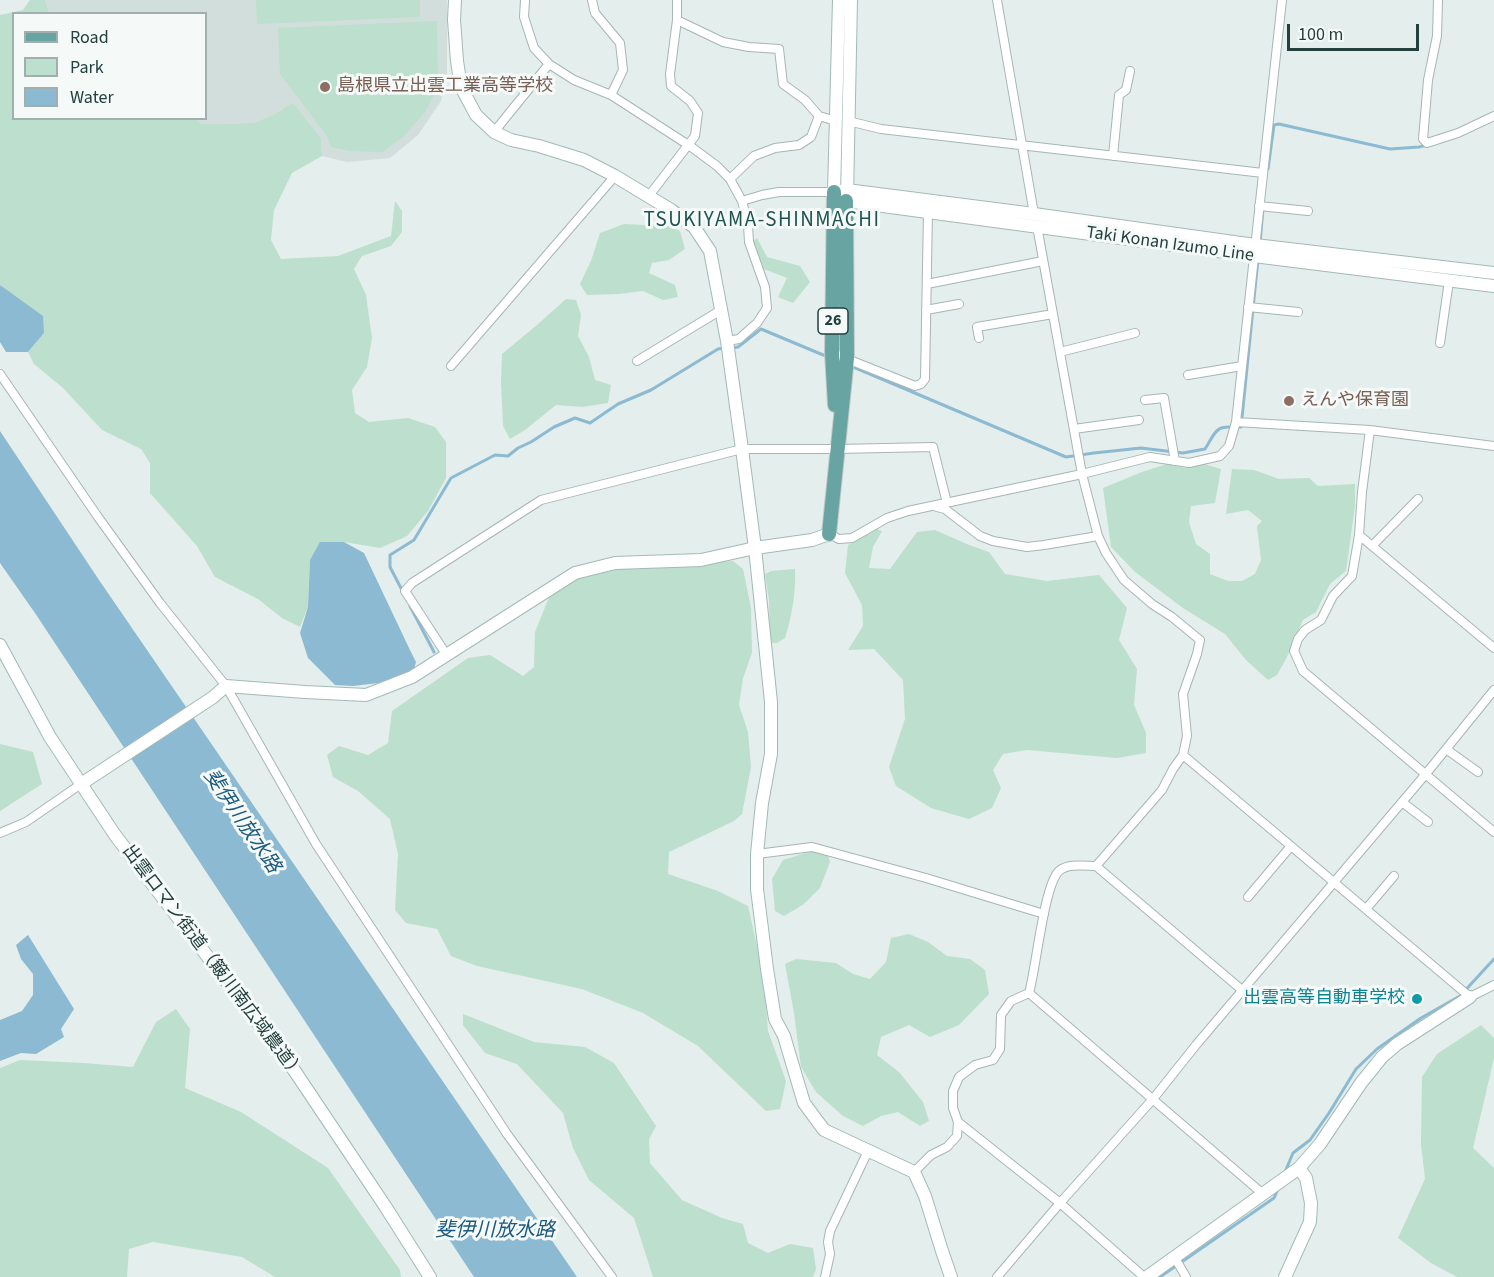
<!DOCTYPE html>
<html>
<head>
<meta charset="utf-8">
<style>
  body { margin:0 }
  #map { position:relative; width:1494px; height:1277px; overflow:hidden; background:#e4eeec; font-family:"Source Sans 3",sans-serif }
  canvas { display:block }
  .legend { position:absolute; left:12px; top:12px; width:195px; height:108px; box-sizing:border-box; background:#f5faf9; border:2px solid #a1b0ae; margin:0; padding:8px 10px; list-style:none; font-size:18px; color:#23403e }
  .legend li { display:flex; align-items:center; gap:12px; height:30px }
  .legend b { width:30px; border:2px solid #a1b0ae }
  .scale { position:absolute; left:1287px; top:24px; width:132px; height:27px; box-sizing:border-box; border:3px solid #23403e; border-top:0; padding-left:8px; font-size:18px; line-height:21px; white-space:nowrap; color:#23403e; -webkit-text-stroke:4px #f5faf9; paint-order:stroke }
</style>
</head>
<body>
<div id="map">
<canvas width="1494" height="1277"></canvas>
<ul class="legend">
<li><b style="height:8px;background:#68a4a1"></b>Road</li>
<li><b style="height:16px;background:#bddfcd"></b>Park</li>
<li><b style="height:16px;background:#8cbad3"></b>Water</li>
</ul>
<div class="scale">100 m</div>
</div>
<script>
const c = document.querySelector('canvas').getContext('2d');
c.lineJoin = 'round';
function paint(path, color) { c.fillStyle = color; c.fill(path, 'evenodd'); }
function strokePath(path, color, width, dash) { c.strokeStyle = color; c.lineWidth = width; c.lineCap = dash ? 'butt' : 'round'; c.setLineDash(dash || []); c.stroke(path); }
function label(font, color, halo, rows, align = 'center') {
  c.font = font + ' "Source Sans 3","Noto Sans JP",sans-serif'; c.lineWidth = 6; c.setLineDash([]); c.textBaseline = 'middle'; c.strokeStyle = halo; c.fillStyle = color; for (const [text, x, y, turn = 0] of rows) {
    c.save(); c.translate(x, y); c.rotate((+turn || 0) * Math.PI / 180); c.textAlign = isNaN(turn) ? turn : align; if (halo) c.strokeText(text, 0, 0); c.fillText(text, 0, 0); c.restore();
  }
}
const built = new Path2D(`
  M45,0H447V73L441,101L418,135L390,158L347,162L322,156L321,138L293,104L275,114L253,123L201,124L195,119L206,118V14L48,13Z`);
const green = new Path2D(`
  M30,0H45L49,13H65L14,14V118H195L201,124L253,123L275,114L293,103L321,138L322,156L292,173L274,210L271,240L281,259L338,256L391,236L395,201L402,211V232L391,246L362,256L354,269L366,295L372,338L367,367L352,390L355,413L369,422L408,418L435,427L446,442V478L428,511L407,536L380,548L344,542L310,560L308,607L300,627L282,618L258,599L215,577L197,546L150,493V463L141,449L102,430L63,388L34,364L28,352L44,333L0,285V15L23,10Z
  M256,0H420V17L257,24Z
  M437,21L438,88L425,112L404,136L382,152L350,151L331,147L327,136L280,74L278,28Z
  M624,224L643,225L665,224L680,231L685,249L669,260L652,263L649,273L675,285L678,297L663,300L643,291L618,294L587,295L580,284L591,261L600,233Z
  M757,238L767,257L800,266L810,282L793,303L778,297L787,278L764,269L753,241Z
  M566,299L576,300L581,315L578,336L589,357L595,380L611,385L608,403L582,407L556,405L525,430L510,439L503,426L501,383L502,354L537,325Z
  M1167,464L1186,468L1204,464L1221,469L1215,503L1191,506L1189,522L1196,544L1210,554V574L1228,581H1242L1255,574L1261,560L1257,526L1262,521L1248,510L1226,514L1232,469L1254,470L1279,479L1309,478L1318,486L1355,484V506L1346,571L1330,584L1316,612L1303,620L1286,659L1277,675L1268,680L1246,660L1225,634L1183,608L1135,572L1111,547L1103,488L1142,472Z
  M877,529L882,531L873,547L869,568L890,569L917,532L935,530L969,545L989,552L1005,574L1047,581L1099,575L1127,608L1119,640L1137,669L1134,705L1146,733V753L1117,758L1027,750L1003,754L993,770L1001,788L992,808L969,819L931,808L896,786L889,767L905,719L903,680L874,649L848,650L863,626L862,605L845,573L848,545Z
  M733,561L743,569L751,608L752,653L743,678L739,705L748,732L751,767L742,814L734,821L669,852L668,874L718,891L748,906L764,977L768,1031L786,1081L780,1109L766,1111L698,1046L643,1013L582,989L477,966L451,956L437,929L406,923L395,910L398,854L390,819L358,791L333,777L327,755L339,746L368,755L388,743L392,711L468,658L490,655L523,676L534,667L535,632L550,595L576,576L648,565Z
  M795,569C796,594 792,615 785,638L777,643H770L769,600L765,574L771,571Z
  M0,744L33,752L42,784L0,811Z
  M812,851L827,853L830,862L820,888L804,904L784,916L775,911L772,879L783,860Z
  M909,934L928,942L947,956L970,959L985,970L989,994L959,1025L930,1037L909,1025L881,1037L877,1055L899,1072L923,1102L929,1121L920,1126L898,1112L881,1116L863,1126L843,1116L816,1092L801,1067L794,1013L785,964L796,959L836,963L853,974L870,979L886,962L891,938Z
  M176,1009L190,1029L185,1088L241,1112L328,1168L400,1270L401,1277H275L242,1257L153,1242L129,1249L127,1277H0V1068L20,1060L84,1063L133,1067L156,1022Z
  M463,1014L534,1042L585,1047L614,1063L656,1126L649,1139L650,1163L682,1200L722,1218L743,1224L748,1243L768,1253L790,1244L813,1248L816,1269L813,1277H653L634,1218L589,1180L573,1148L563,1113L517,1064L485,1053L463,1025Z
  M1481,1025L1494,1038V1058L1473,1148L1494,1168V1277H1457L1431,1263L1398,1238L1425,1179L1421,1144L1422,1077L1437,1054Z`);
const water = new Path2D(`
  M0,285L43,316L44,333L28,352H6L0,342Z
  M0,431L99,580L577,1277H474L35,613L0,563Z
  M320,542H344L364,553L409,648L416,662L414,669L387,682L353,686L335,685L308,658L300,633L308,607L310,560Z
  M28,935L74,1009L61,1029L64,1037L36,1054L21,1053L0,1061V1020L22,1011L33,995V974L21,959L16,945Z`);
const stream = new Path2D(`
  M1268,169L1274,125L1279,124L1390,149L1419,147L1427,145
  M1260,244L1263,208
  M732,348L738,347L761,329L828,357
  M851,366L1066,457L1094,453L1141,448L1183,453L1205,449C1218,428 1215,426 1241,427L1258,259
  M403,592L390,567V555L414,540L451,478L495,455L508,456L518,448L531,442L554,427L575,418L590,423L618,404L651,390L718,349L725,348
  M410,606L434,652
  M1285,1172L1293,1153L1310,1140L1329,1113L1356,1069L1377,1049L1421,1018L1460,996L1494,959
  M1160,1277L1274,1198L1278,1189`);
const street = new Path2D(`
  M525,0L524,17L534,48L549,64L574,80L611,95L690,146L717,166L730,179L742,201L748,225L749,242L765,287L767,308L757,323L739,339L727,341
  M592,0L595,13L620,43L623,70L611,95
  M997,0L1034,214
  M1438,0L1437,36L1428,80L1423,139L1427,143L1458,133L1494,116
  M677,20L723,42L749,47L779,49L783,84L805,100L819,116L836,121
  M848,121L881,129L1263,173
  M494,132L549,64
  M1113,156L1119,95L1126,90L1130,71
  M730,179L754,156L775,148L799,145L811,137L819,116
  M648,197L695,136L698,113L690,101L671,86L670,74L677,20V0
  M742,201L762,195L779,192H834
  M1259,206L1308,211
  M927,284L1043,261
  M1248,307L1298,312
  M926,310L959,304
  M979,338L977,327L1053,314
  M1440,343L1449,281
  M1060,352L1135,333
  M832,353L915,386L921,384L925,379L928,211
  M637,361L721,310
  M451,366L615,176
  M0,374L98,517L160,603L226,686L316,844L507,1134L612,1277
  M1188,375L1242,366
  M1145,400L1164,398L1175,461
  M1236,422L1370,430L1494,446
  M1074,429L1139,420
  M1370,430L1362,492L1359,535L1352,576L1333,596L1321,620L1305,630L1298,639L1294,651L1303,671L1494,832
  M937,507L945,509L980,536L993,541L1027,547L1044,545L1098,536
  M829,534L839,539L852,538L887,518L908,511L1082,474L1150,457L1189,463L1220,456L1229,446L1236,422L1282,0
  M1359,535L1494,648
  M1372,546L1418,499
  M446,654L405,591L412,583L541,500L742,449H837L933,447L947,503
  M1446,749L1478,772
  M1183,755L1470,997L1494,985
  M1402,802L1428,822
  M0,833L26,822L81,784
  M757,854L812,847L926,878L1044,914
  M1096,866L1242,990
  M1248,897L1291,846
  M1366,909L1394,876
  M1029,993L1263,1194
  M958,1122L1060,1203L1144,1277
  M914,1172L931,1155L947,1147L957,1136L958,1122L953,1108V1091L959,1077L975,1065L993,1060L1000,1049L1001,1015L1011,1001L1029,993C1036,969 1044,885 1059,871C1068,863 1085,866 1096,866L1162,790L1173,769L1183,755L1187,736L1183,694L1197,654L1200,640L1172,617L1152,604L1124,580L1106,553L1098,536L1082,474L1037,226
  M1175,1258L1186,1277
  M825,1277L830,1254L828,1242L830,1231L868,1151
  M997,1277L1060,1203L1153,1099L1196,1045L1425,775L1494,690`);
const secondary = new Path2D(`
  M455,0L454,20L457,61L461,87L476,115L494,132L511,140L539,146L584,160L615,176L671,210L694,227L710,251L727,341L742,449L755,548L771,702V754L762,803L757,854V889L767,969L775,1019L784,1036L804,1103L824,1130L914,1172L925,1196L942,1251L951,1277
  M834,192L847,190L1034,214L1255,245L1494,273
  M834,192L839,0
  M840,196L846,201L1254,256L1494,286
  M847,197L851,0
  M0,645L50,737L115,835L294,1070L385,1206L430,1277
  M81,784L212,698L226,686L305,692L366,695L412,677L575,573L615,563L701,560L755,548L812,540L829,534
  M1147,1277L1299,1168L1320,1144L1361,1083L1382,1057L1397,1044L1470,997
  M1285,1277L1310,1222L1311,1203L1306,1178L1299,1168`);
const primary = new Path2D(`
  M834,192L832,353L835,405
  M829,534L847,358L846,201`);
const markers = [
  [325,87,6,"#8d6e63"],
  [1289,401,6,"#8d6e63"],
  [1417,999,6,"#0f9aa8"]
];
const shields = [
  [833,321,30]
];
const shieldNames = [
  ["26",833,321]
];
const educationNames = [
  ["島根県立出雲工業高等学校",337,87],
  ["えんや保育園",1301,401]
];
const streetNames = [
  ["Taki Konan Izumo Line",1170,245,8],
  ["出雲ロマン街道（簸川南広域農道）",212,963,53]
];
const cultureNames = [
  ["出雲高等自動車学校",1405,999]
];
const waterNames = [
  ["斐伊川放水路",241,822,56],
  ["斐伊川放水路",495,1232]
];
const quarterNames = [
  ["TSUKIYAMA-SHINMACHI",762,221]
];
paint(built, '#d2dedb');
paint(green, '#bddfcd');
paint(water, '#8cbad3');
strokePath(stream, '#8cbad3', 3);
strokePath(street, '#a6b6b4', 10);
strokePath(secondary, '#a2bab6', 14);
strokePath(primary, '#c1cac9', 16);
strokePath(street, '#fff', 8);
strokePath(secondary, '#fff', 12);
strokePath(primary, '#68a4a1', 14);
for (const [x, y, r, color] of markers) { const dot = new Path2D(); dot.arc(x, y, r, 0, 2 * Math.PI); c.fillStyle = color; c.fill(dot); strokePath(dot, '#f5faf9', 2); }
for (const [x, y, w] of shields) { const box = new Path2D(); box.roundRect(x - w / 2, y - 13, w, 26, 4.5); c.fillStyle = '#f5faf9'; c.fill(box); strokePath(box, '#23403e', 1.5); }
label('bold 16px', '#23403e', null, shieldNames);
label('18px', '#785e54', '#f5faf9', educationNames, 'left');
label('18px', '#23403e', '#f5faf9', streetNames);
label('18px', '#0d838f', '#f5faf9', cultureNames, 'right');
label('italic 20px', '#1b5a7e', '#f5faf9', waterNames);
c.letterSpacing = '1.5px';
label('21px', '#1e5351', '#f5faf9', quarterNames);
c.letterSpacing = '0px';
</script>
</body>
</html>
